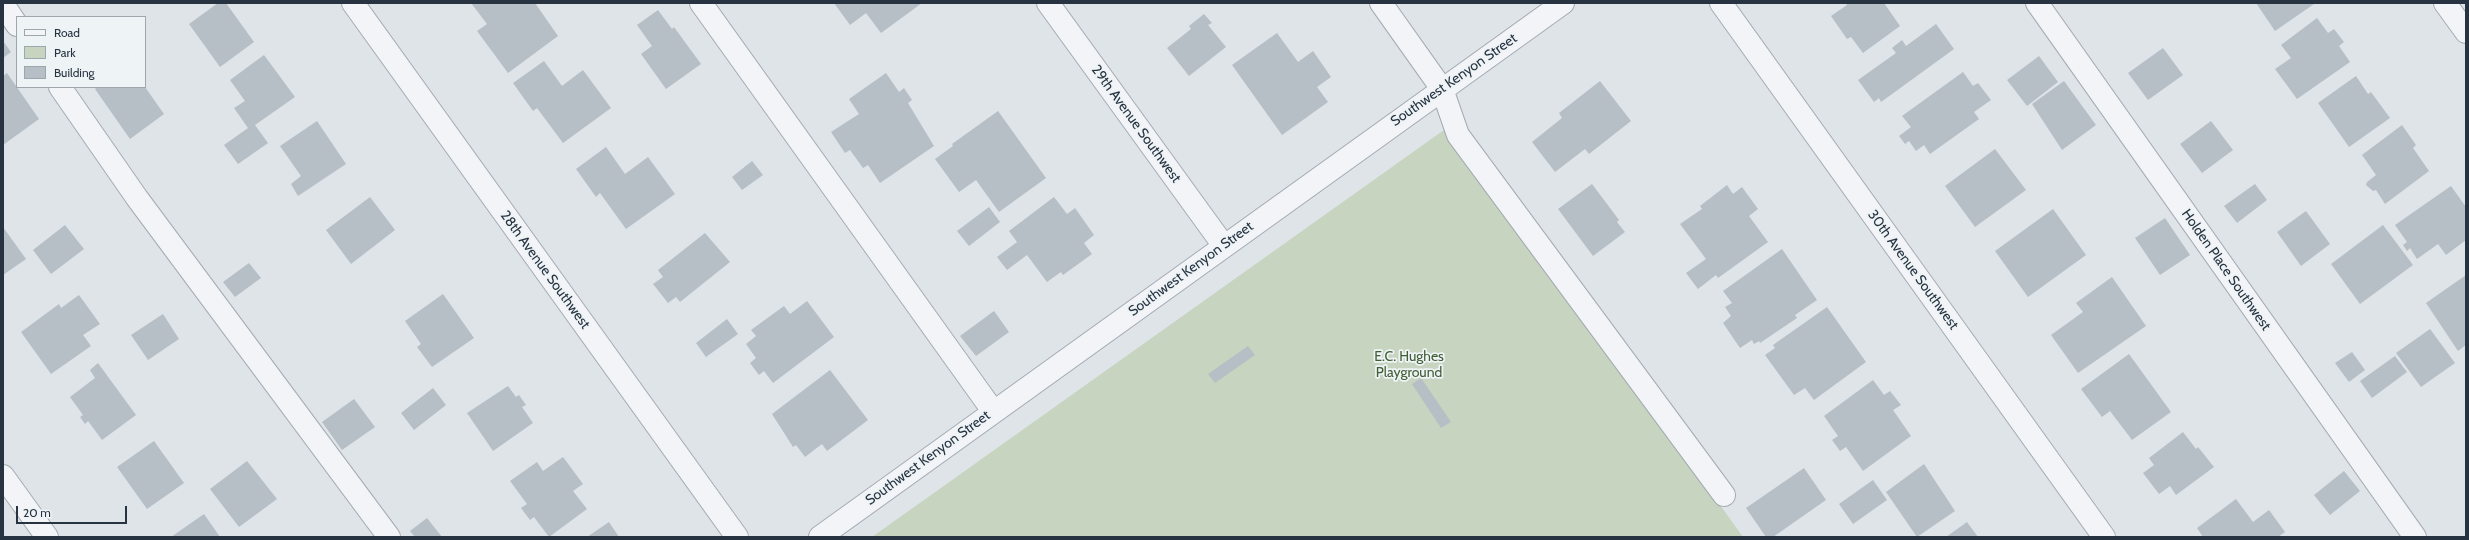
<!DOCTYPE html>
<html>
<head>
<meta charset="utf-8">
<style>
  body { margin:0 }
  #map { position:relative; width:2469px; height:540px; overflow:hidden; background:#dfe4e9; font-family:Cabin,sans-serif }
  canvas { display:block }
  .frame { position:absolute; inset:0; border:4px solid #273341; pointer-events:none }
  .legend { position:absolute; left:16px; top:16px; width:130px; height:72px; box-sizing:border-box; background:#eef3f6; border:1px solid #9ea6ae; margin:0; padding:5px 7px; list-style:none; font-size:12px; color:#273341 }
  .legend li { display:flex; align-items:center; gap:8px; height:20px }
  .legend b { width:20px; border:1px solid #9ea6ae }
  .scale { position:absolute; left:16px; top:506px; width:111px; height:18px; box-sizing:border-box; border:2px solid #273341; border-top:0; padding-left:5px; font-size:12px; line-height:14px; white-space:nowrap; color:#273341; -webkit-text-stroke:3px #eef3f6; paint-order:stroke }
</style>
</head>
<body>
<div id="map">
<canvas width="2469" height="540"></canvas>
<div class="frame"></div>
<ul class="legend">
<li><b style="height:5px;background:#f2f4f7"></b>Road</li>
<li><b style="height:11px;background:#c7d4bf"></b>Park</li>
<li><b style="height:11px;background:#b6bec6"></b>Building</li>
</ul>
<div class="scale">20 m</div>
</div>
<script>
const c = document.querySelector('canvas').getContext('2d');
c.lineJoin = 'round';
function paint(path, color) { c.fillStyle = color; c.fill(path, 'evenodd'); }
function strokePath(path, color, width, dash) { c.strokeStyle = color; c.lineWidth = width; c.lineCap = dash ? 'butt' : 'round'; c.setLineDash(dash || []); c.stroke(path); }
function label(font, color, halo, rows, align = 'center') {
  c.font = font + ' Cabin,sans-serif'; c.lineWidth = 3.5; c.setLineDash([]); c.textBaseline = 'middle'; c.strokeStyle = halo; c.fillStyle = color; for (const [text, x, y, turn = 0] of rows) {
    c.save(); c.translate(x, y); c.rotate((+turn || 0) * Math.PI / 180); c.textAlign = isNaN(turn) ? turn : align; if (halo) c.strokeText(text, 0, 0); c.fillText(text, 0, 0); c.restore();
  }
}
const green = new Path2D(`
  M1451,125L1459,140L1743,537H872Z`);
const building = new Path2D(`
  M218,3H226L254,42L220,67L189,24Z
  M471,3H535L558,36L508,73L477,31L487,24Z
  M834,3H922L881,33L866,13L850,25Z
  M1846,3H1884L1900,26L1863,53L1851,37L1847,39L1831,16L1847,5Z
  M2256,3H2313L2314,4L2275,31Z
  M658,10L672,29L674,27L701,64L666,89L641,54L652,46L637,25Z
  M1204,14L1212,23L1208,25L1226,47L1189,76L1167,48L1191,29L1189,26Z
  M2317,18L2328,33L2334,29L2344,42L2339,46L2350,62L2297,99L2275,69L2291,58L2281,45Z
  M1936,24L1954,49L1881,102L1879,98L1874,102L1858,80L1896,53L1892,48L1902,40L1906,46Z
  M1277,33L1298,62L1313,51L1331,77L1317,87L1328,102L1282,135L1232,65Z
  M3,41L11,52L3,58Z
  M2163,48L2183,75L2148,100L2128,73Z
  M264,55L295,97L255,125L268,143L238,164L224,145L248,128L234,108L245,101L230,80Z
  M2039,56L2058,82L2027,106L2007,80Z
  M544,61L562,86L583,70L611,108L563,143L537,108L533,111L513,83Z
  M1963,72L1973,86L1978,83L1991,100L1974,112L1979,119L1930,154L1924,145L1916,151L1909,141L1905,144L1899,136L1911,127L1902,116Z
  M7,73L39,119L3,145V76Z
  M886,73L899,92L904,88L912,100L908,103L934,146L880,183L868,165L863,168L850,150L845,153L831,132L859,114L849,99Z
  M2356,76L2368,94L2371,92L2390,118L2349,147L2318,103Z
  M1600,81L1631,121L1589,154L1585,149L1555,172L1532,142L1562,118L1559,113Z
  M2064,81L2096,125L2062,150L2032,104Z
  M97,87H145L164,114L130,139L95,89Z
  M998,111L1046,178L999,212L976,180L959,192L935,159L953,146L952,144Z
  M317,121L346,164L298,196L291,184L301,176L280,146Z
  M2211,121L2233,150L2202,173L2180,144Z
  M2402,125L2416,145L2413,148L2429,171L2385,204L2376,190L2373,191L2366,185L2367,182L2376,175L2362,155Z
  M606,147L625,174L648,157L675,194L626,229L600,193L596,197L576,169Z
  M1995,149L2026,190L1975,227L1945,186Z
  M752,161L763,175L742,190L732,177Z
  M1592,184L1619,220L1617,222L1625,232L1593,256L1558,209Z
  M2255,184L2267,200L2237,223L2224,206Z
  M1727,185L1733,194L1742,187L1758,209L1749,216L1768,242L1718,278L1716,275L1698,289L1686,273L1706,259L1680,224L1702,209L1700,206Z
  M2451,186L2466,207V240L2446,255L2438,244L2417,259L2410,248L2407,251L2403,245L2407,242L2395,225Z
  M370,197L395,230L351,264L326,230Z
  M1054,197L1067,214L1075,208L1094,235L1084,243L1092,254L1063,275L1061,272L1047,282L1027,255L1007,270L997,257L1017,242L1009,231Z
  M989,207L1000,222L969,246L957,231Z
  M2053,209L2086,255L2028,297L1995,251Z
  M2306,211L2330,244L2301,266L2277,232Z
  M2165,218L2190,255L2160,275L2135,238Z
  M65,225L84,249L51,274L33,250Z
  M2383,225L2413,265L2360,304L2331,264Z
  M3,227L26,259L3,275Z
  M705,233L730,262L680,302L676,297L668,303L653,284L663,277L658,270Z
  M1782,249L1817,300L1795,315L1797,318L1760,343L1759,341L1754,344L1752,340L1740,348L1723,323L1731,316L1725,307L1732,303L1723,291Z
  M249,263L261,278L235,297L223,282Z
  M2466,275V345L2458,351L2426,303Z
  M2112,277L2146,326L2078,373L2051,335L2083,312L2076,303Z
  M443,294L474,338L432,367L417,347L421,344L405,321Z
  M79,295L100,324L83,335L91,346L51,374L21,332L59,304L61,308Z
  M807,301L834,337L773,383L764,371L759,375L750,363L756,358L746,344L756,336L751,330L784,306L790,314Z
  M1827,307L1866,362L1814,400L1805,388L1794,395L1765,355L1775,348L1773,345Z
  M994,311L1009,332L976,356L960,336Z
  M163,314L179,339L148,360L131,335Z
  M727,319L738,334L706,357L696,343Z
  M2430,329L2455,363L2421,387L2396,353Z
  M1248,346L1255,355L1215,383L1208,374Z
  M2352,352L2365,370L2349,382L2335,363Z
  M2129,354L2171,412L2132,440L2110,411L2102,417L2081,389Z
  M2395,356L2407,372L2372,398L2360,381Z
  M98,363L136,415L102,440L88,421L85,424L80,417L83,415L70,397L95,378L90,370Z
  M830,370L868,420L827,451L822,444L805,457L796,445L793,447L772,414Z
  M1421,378L1451,422L1441,428L1412,384Z
  M1873,380L1884,395L1890,391L1901,405L1893,410L1911,436L1863,471L1846,447L1840,451L1832,440L1838,436L1824,416Z
  M508,386L516,397L519,395L526,405L522,407L533,423L493,451L467,413Z
  M433,388L446,405L414,430L401,413Z
  M354,399L375,427L342,450L322,422Z
  M2183,432L2196,449L2198,447L2214,467L2176,495L2170,486L2159,494L2143,473L2154,465L2149,458Z
  M154,441L184,483L147,509L117,467Z
  M563,457L583,484L573,491L587,509L549,537L534,517L530,520L521,508L527,504L510,481L537,462L543,471Z
  M247,461L277,499L239,527L210,489Z
  M1924,464L1955,511L1917,537L1886,492Z
  M1804,468L1826,500L1773,537H1766L1746,508Z
  M2344,471L2360,491L2330,515L2314,495Z
  M1873,480L1887,500L1853,524L1839,504Z
  M2236,499L2253,522L2269,510L2285,532L2278,537H2203L2197,528Z
  M204,514L220,537H171Z
  M427,518L442,537H415L410,531Z
  M609,522L619,537H587Z
  M1967,522L1978,537H1946Z`);
const minor = new Path2D(`
  M353,3L737,537
  M701,3L993,411
  M1048,3L1224,246
  M1381,3L1442,89L1458,135L1724,495
  M1721,3L2104,537
  M2037,3L2415,537
  M2445,3L2466,32
  M3,4L17,25
  M60,87L137,198L389,537
  M3,476L47,537
  M820,537L1563,3`);
const streetNames = [
  ["Southwest Kenyon Street",1454,80,-35],
  ["29th Avenue Southwest",1136,124,54],
  ["Southwest Kenyon Street",1191,269,-36],
  ["28th Avenue Southwest",545,270,54],
  ["30th Avenue Southwest",1913,270,54],
  ["Holden Place Southwest",2226,270,55],
  ["Southwest Kenyon Street",928,458,-36]
];
const parkNames = [
  ["E.C. Hughes",1409,357],
  ["Playground",1409,373]
];
paint(green, '#c7d4bf');
paint(building, '#b6bec6');
strokePath(minor, '#a4abb3', 24);
strokePath(minor, '#f2f4f7', 22);
label('14px', '#273341', '#eef3f6', streetNames);
label('14px', '#405e33', '#eef3f6', parkNames);
</script>
</body>
</html>
